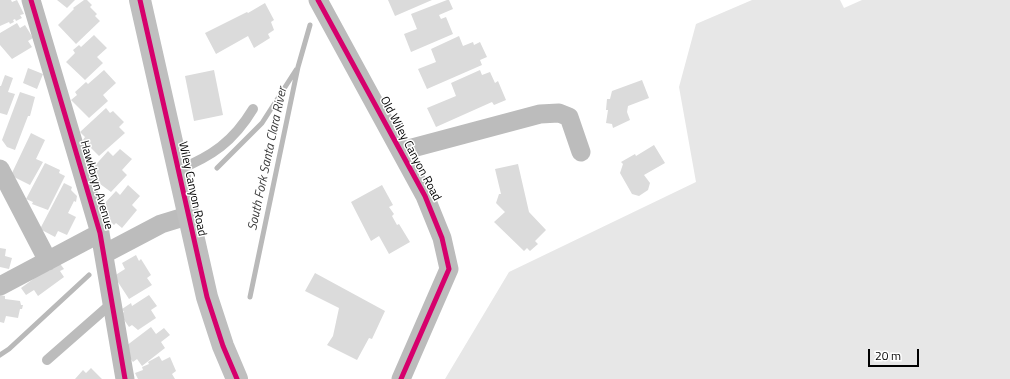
<!DOCTYPE html>
<html>
<head>
<meta charset="utf-8">
<style>
  body { margin:0 }
  #map { position:relative; width:1010px; height:379px; overflow:hidden; background:#fff; font-family:"Titillium Web",sans-serif }
  canvas { display:block }
  .scale { position:absolute; left:868px; top:349px; width:51px; height:18px; box-sizing:border-box; border:2px solid #000; border-top:0; padding-left:5px; font-size:12px; line-height:14px; white-space:nowrap; color:#000; -webkit-text-stroke:3px #fff; paint-order:stroke }
</style>
</head>
<body>
<div id="map">
<canvas width="1010" height="379"></canvas>
<div class="scale">20 m</div>
</div>
<script>
const c = document.querySelector('canvas').getContext('2d');
c.lineJoin = 'round';
function paint(path, color) { c.fillStyle = color; c.fill(path, 'evenodd'); }
function strokePath(path, color, width, dash) { c.strokeStyle = color; c.lineWidth = width; c.lineCap = dash ? 'butt' : 'round'; c.setLineDash(dash || []); c.stroke(path); }
function label(font, color, halo, rows, align = 'center') {
  c.font = font + ' "Titillium Web",sans-serif'; c.lineWidth = 3; c.setLineDash([]); c.textBaseline = 'middle'; c.strokeStyle = halo; c.fillStyle = color; for (const [text, x, y, turn = 0] of rows) {
    c.save(); c.translate(x, y); c.rotate((+turn || 0) * Math.PI / 180); c.textAlign = isNaN(turn) ? turn : align; if (halo) c.strokeText(text, 0, 0); c.fillText(text, 0, 0); c.restore();
  }
}
const green = new Path2D(`
  M752,0H840L844,8L862,0H1010V379H445L509,272L696,182L679,87L696,24Z`);
const stream = new Path2D(`
  M217,168L262,123L296,70
  M250,297L298,67L310,25
  M0,355L9,349L89,275`);
const building = new Path2D(`
  M0,0H11L12,2L17,0L24,14L20,15L22,18L16,21L15,19L13,20L14,22L10,24L9,22L0,26Z
  M57,0H75L67,8Z
  M84,0H87L92,5L90,7L97,14L95,16L100,21L76,44L58,25L74,9L73,8Z
  M388,0H432L395,16Z
  M447,0H449L453,9L439,15L441,19L446,17L453,34L411,52L404,34L417,29L411,14Z
  M265,3L274,20L271,22L274,30L268,34L270,38L254,48L248,36L216,54L205,33L247,12L248,13Z
  M17,23L20,28L25,25L33,38L28,41L32,47L12,59L0,45V33Z
  M94,35L107,48L97,57L103,63L85,80L66,62L75,53L73,50L79,45L81,47Z
  M459,36L463,46L473,42L474,45L480,42L487,57L480,60L482,65L427,89L418,69L436,62L431,49Z
  M28,68L43,74L37,89L23,83Z
  M104,70L116,83L103,95L108,101L89,118L71,100L77,95L75,92L86,82L88,84Z
  M214,70L223,115L194,121L185,76Z
  M480,70L482,75L490,72L495,83L498,81L506,100L494,105L492,102L436,127L427,108L456,96L451,83Z
  M5,75L13,78L8,92L15,94L7,115L0,113V86H1Z
  M642,80L649,98L628,106L627,112L630,120L613,128L612,124L606,123L608,110H606L607,99H610L612,91Z
  M20,92L35,97L30,116H28L15,150L7,147L2,140Z
  M106,108L110,113L113,111L124,122L119,127L125,133L99,156L83,140L85,137L80,132Z
  M31,133L45,140L36,159L43,162L30,185L14,177L12,173Z
  M654,145L665,163L644,175L650,183L648,190L639,196L632,194L620,173L623,164L621,162L635,154L636,156Z
  M120,149L132,159L122,170L127,175L111,192L92,178L95,174L91,170L108,151L113,156Z
  M45,163L60,170L59,173L65,176L48,210L32,204L33,202L26,199Z
  M518,164L529,212L546,230L535,241L538,244L530,251L527,248L524,251L494,222L505,212L496,203L499,194H501L495,169Z
  M64,183L72,187L71,190L77,196L76,202L74,201L68,213L76,217L67,235L58,231L55,237L40,229Z
  M128,185L140,196L132,205L137,210L122,228L116,223L114,225L103,214L106,211L104,209L106,207L103,205L116,191L120,195Z
  M382,185L393,205L389,207L394,214L392,216L397,225L399,224L410,242L389,254L379,236L371,241L351,202Z
  M0,248L6,249L5,256L12,258L9,269L0,267Z
  M136,255L139,261L141,259L151,275L147,278L152,285L129,299L114,276L125,269L122,263Z
  M58,261L64,269L60,271L64,277L38,296L34,290L26,295L21,288Z
  M315,273L385,311L372,339L369,338L357,360L327,345L333,336L339,308L305,291Z
  M0,295L5,296V299L20,301L21,305H23L22,309H20L18,318L6,316L4,323L0,322Z
  M149,295L157,306L151,310L156,318L138,330L132,325L129,327L120,314L124,312L122,309L131,303L132,306Z
  M151,327L156,334L164,328L170,335L161,342L165,348L142,366L137,359L133,362L127,354L130,352L126,346Z
  M159,356L162,361L170,357L176,371L172,374L175,379H138L135,373L143,370L142,367L149,364L148,362Z
  M91,368L102,379H75L83,370L86,373Z`);
const lane = new Path2D(`
  M178,170C212,156 233,142 253,109
  M47,360L112,303`);
const street = new Path2D(`
  M31,0L100,233L125,379
  M318,0L425,196L442,238L449,269L401,379
  M401,151L540,114L559,113L569,117L581,152
  M0,169L48,261
  M104,254L161,224L187,216
  M0,286L100,233`);
const secondary = new Path2D(`
  M140,0L207,297L223,346L237,379`);
const cycleway = new Path2D(`
  M31,0L100,233L125,379
  M140,0L207,297L223,346L237,379
  M318,0L425,196L442,238L449,269L401,379`);
const streetNames = [
  ["Old Wiley Canyon Road",410,149,62],
  ["Hawkbryn Avenue",96,185,74],
  ["Wiley Canyon Road",192,189,78]
];
const waterNames = [
  ["South Fork Santa Clara River",268,159,-78]
];
paint(green, '#e7e7e7');
strokePath(stream, '#b9b9b9', 5);
paint(building, '#dbdbdb');
strokePath(lane, '#bcbcbc', 10);
strokePath(street, '#bcbcbc', 19);
strokePath(secondary, '#bfbfbf', 22);
strokePath(cycleway, '#d6006c', 5);
label('12px', '#000', '#fff', streetNames);
label('italic 13px', '#3c3c3c', '#fff', waterNames);
</script>
</body>
</html>
